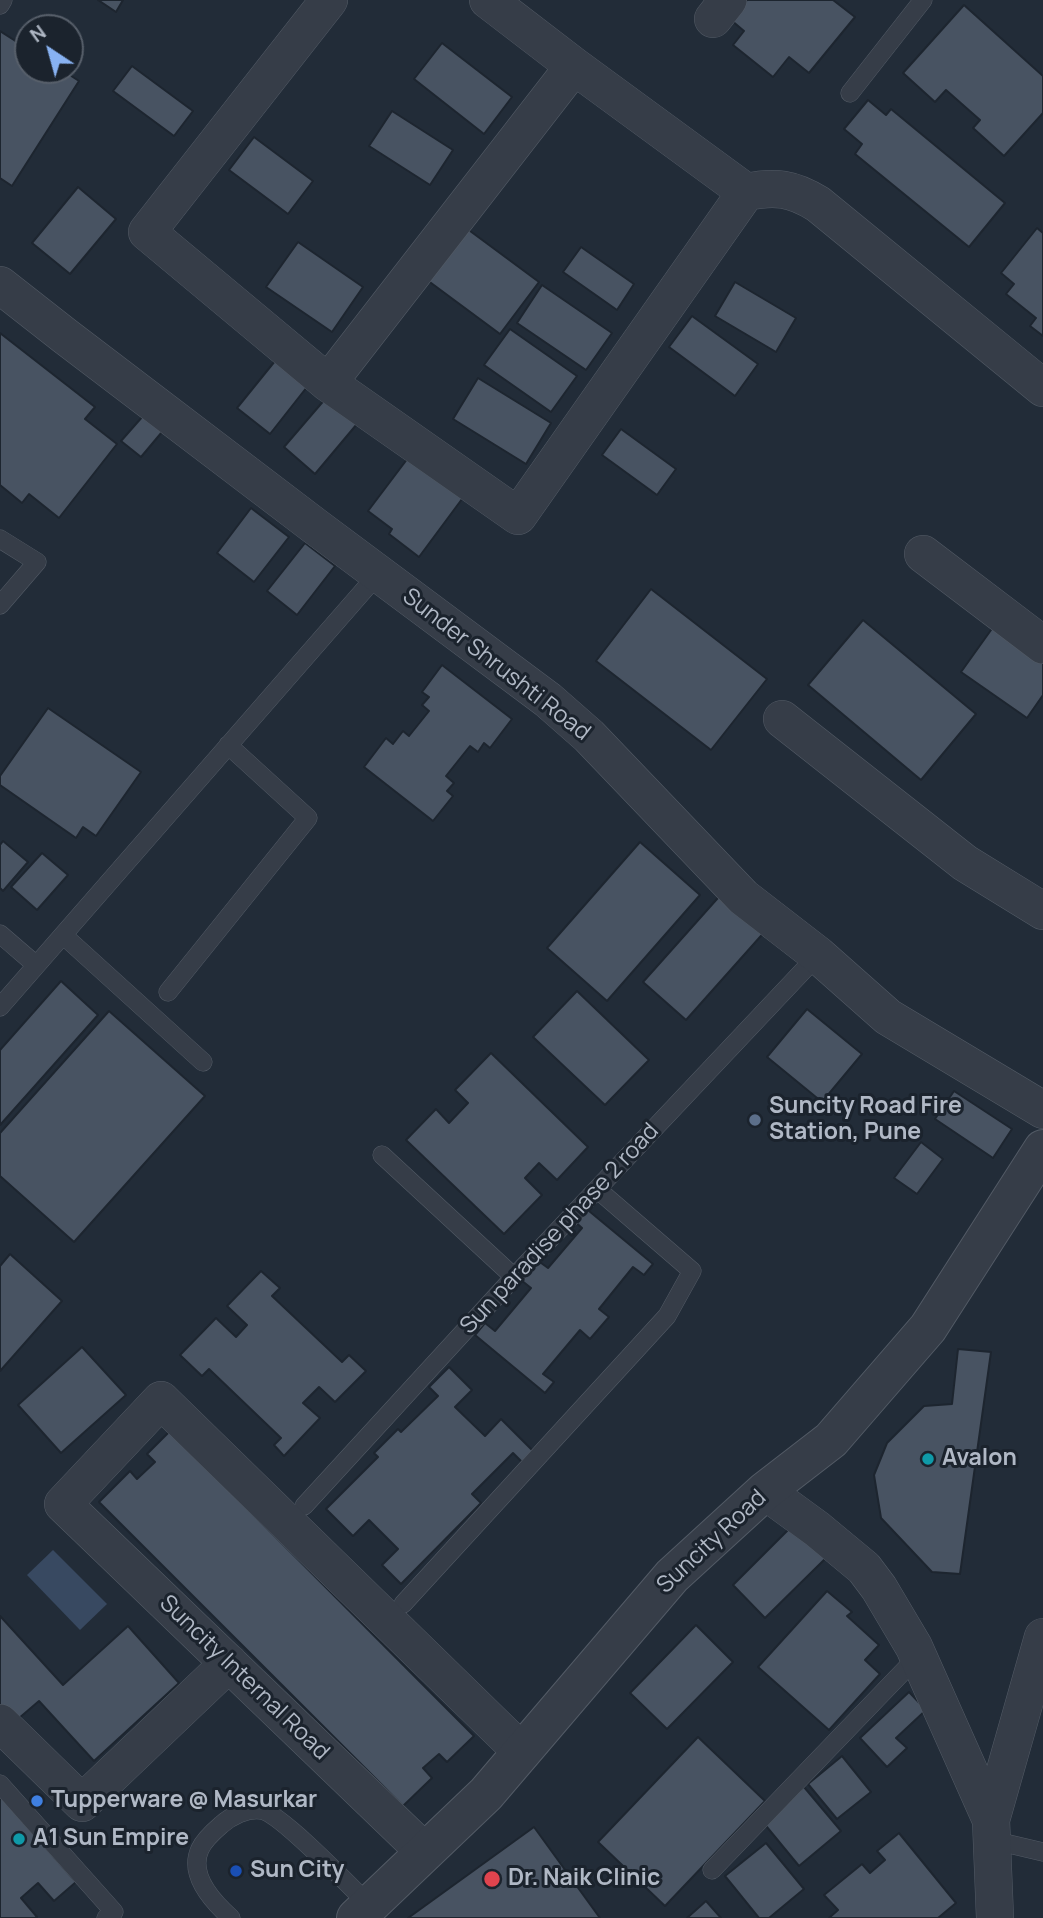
<!DOCTYPE html>
<html>
<head>
<meta charset="utf-8">
<style>
  body { margin:0 }
  #map { position:relative; width:1043px; height:1918px; overflow:hidden; background:#222c38; font-family:Manrope,sans-serif }
  canvas { display:block }
  .north { position:absolute; left:14px; top:14px; width:70px; height:70px; box-sizing:border-box; background:#1b232d; border:2px solid #575f6a; border-radius:50%; rotate:324deg; font-size:19px; font-weight:700; line-height:28px; text-align:center; color:#b0b8c5 }
  .north::after { content:''; display:block; margin:auto; width:24px; height:32px; background:#88b2f2; clip-path:polygon(50% 0,100% 100%,50% 72%,0 100%) }
</style>
</head>
<body>
<div id="map">
<canvas width="1043" height="1918"></canvas>
<div class="north">N</div>
</div>
<script>
const c = document.querySelector('canvas').getContext('2d');
c.lineJoin = 'round';
function paint(path, color) { c.fillStyle = color; c.fill(path, 'evenodd'); }
function strokePath(path, color, width, dash) { c.strokeStyle = color; c.lineWidth = width; c.lineCap = dash ? 'butt' : 'round'; c.setLineDash(dash || []); c.stroke(path); }
function label(font, color, halo, rows, align = 'center') {
  c.font = font + ' Manrope,sans-serif'; c.lineWidth = 6; c.setLineDash([]); c.textBaseline = 'middle'; c.strokeStyle = halo; c.fillStyle = color; for (const [text, x, y, turn = 0] of rows) {
    c.save(); c.translate(x, y); c.rotate((+turn || 0) * Math.PI / 180); c.textAlign = isNaN(turn) ? turn : align; if (halo) c.strokeText(text, 0, 0); c.fillText(text, 0, 0); c.restore();
  }
}
const water = new Path2D(`
  M53,1550L107,1604L80,1630L27,1575Z`);
const building = new Path2D(`
  M98,0H123L116,12Z
  M747,0H833L855,17L809,73L789,57L773,77L733,45L744,31L731,20Z
  M964,5L1043,76V113L1004,156L973,128L980,120L946,90L935,102L903,73Z
  M0,31L28,49V70H62L79,81L12,186L0,178Z
  M442,43L512,97L484,134L414,79Z
  M132,66L193,111L174,136L113,91Z
  M868,100L886,115L891,109L1005,203L969,247L855,154L862,144L844,129Z
  M392,111L453,150L430,185L369,146Z
  M254,137L313,181L288,214L229,170Z
  M78,187L116,219L70,274L32,243Z
  M462,225L539,282L500,334L423,277Z
  M1037,228L1043,233V336L1030,326L1036,318L1006,294L1014,284L1001,273Z
  M298,242L363,287L332,332L266,287Z
  M581,247L634,284L617,310L563,272Z
  M735,282L796,318L776,352L715,316Z
  M542,285L612,333L586,370L517,323Z
  M692,316L758,364L735,396L669,347Z
  M510,329L577,376L551,412L484,365Z
  M0,333L95,407L85,419L117,444L59,518L29,494L22,503L0,485Z
  M275,361L307,387L270,434L237,408Z
  M478,378L551,423L526,464L453,419Z
  M326,398L357,424L315,474L284,447Z
  M143,416L162,432L141,457L121,441Z
  M621,429L676,469L657,495L602,455Z
  M411,454L465,495L419,557L389,534L392,529L368,511Z
  M251,508L289,537L254,582L217,553Z
  M305,543L335,566L297,615L267,591Z
  M651,589L767,679L711,750L596,661Z
  M863,620L976,714L921,780L808,685Z
  M996,623L1043,656V695L1027,718L961,672Z
  M442,665L512,719L490,748L484,743L478,752L470,746L446,776L454,783L447,791L453,796L433,821L364,767L386,738L393,744L403,731L409,736L429,711L422,705L429,697L422,692Z
  M48,708L141,772L96,836L83,827L76,838L0,785V776Z
  M3,841L28,862L3,891L0,888V845Z
  M640,842L700,895L607,1001L547,948Z
  M42,853L68,875L37,910L11,887Z
  M725,890L768,928L686,1020L643,982Z
  M61,981L98,1015L0,1125V1050Z
  M577,991L649,1060L605,1105L533,1037Z
  M807,1009L862,1054L822,1102L767,1057Z
  M109,1011L205,1096L74,1242L0,1176V1133Z
  M491,1053L588,1147L557,1180L539,1163L525,1178L542,1195L504,1234L406,1140L436,1109L449,1123L468,1103L455,1090Z
  M954,1091L1012,1129L993,1158L935,1119Z
  M921,1142L943,1159L917,1194L894,1178Z
  M583,1206L653,1264L644,1275L633,1267L599,1309L609,1317L590,1339L580,1330L543,1374L554,1382L545,1393L475,1335L485,1323L495,1331L531,1288L521,1280L537,1260L548,1268L582,1228L572,1219Z
  M10,1254L62,1301L0,1371V1266Z
  M261,1271L280,1288L272,1296L342,1362L349,1355L366,1371L335,1402L319,1387L303,1403L320,1418L284,1456L274,1445L281,1438L209,1369L202,1376L180,1355L216,1318L236,1337L247,1325L227,1306Z
  M82,1347L126,1395L61,1453L18,1405Z
  M958,1349L991,1352L960,1574L932,1572L881,1518L874,1475L887,1443L924,1406L952,1404Z
  M449,1367L472,1390L455,1407L485,1436L501,1419L533,1451L522,1462L513,1453L472,1494L481,1503L401,1584L382,1565L398,1549L369,1520L353,1536L326,1509L378,1457L374,1453L398,1429L401,1432L438,1396L429,1387Z
  M170,1431L474,1736L447,1762L439,1754L423,1768L432,1778L403,1806L99,1502L130,1471L137,1479L155,1462L147,1454Z
  M795,1523L828,1556L765,1618L733,1585Z
  M827,1591L852,1612L847,1616L879,1645L865,1660L880,1674L829,1730L758,1667Z
  M0,1616L63,1685L128,1626L179,1683L94,1761L39,1701L11,1725L0,1713Z
  M696,1625L733,1662L667,1729L630,1693Z
  M909,1692L926,1710L896,1738L907,1748L887,1767L860,1738Z
  M698,1737L765,1801L665,1906L598,1842Z
  M842,1756L871,1792L837,1819L808,1784Z
  M804,1787L841,1831L799,1866L762,1821Z
  M0,1796L76,1882L54,1901L38,1883L21,1898L37,1917L35,1918H0Z
  M534,1827L600,1918H408Z
  M899,1833L956,1903L938,1918H829L838,1910L824,1895L862,1864L870,1873L885,1860L877,1851Z
  M766,1843L804,1889L769,1918H759L725,1876Z
  M706,1901L721,1918H687Z`);
const service = new Path2D(`
  M0,5L3,0
  M850,93L923,0
  M0,539L37,562L0,605
  M0,934L36,965
  M63,935L203,1062
  M168,992L308,818L228,745
  M0,1007L378,574
  M382,1155L514,1277
  M304,1506L514,1277L818,955
  M403,1604L667,1316L692,1271L597,1189
  M0,1784L114,1912L106,1918
  M992,1840L1043,1852
  M712,1870L918,1656
  M231,1918C213,1902 188,1875 200,1849C204,1840 214,1831 221,1825C231,1816 247,1808 261,1810C280,1813 352,1888 370,1906`);
const minor = new Path2D(`
  M329,0L147,232L328,383L518,516L746,192C775,186 792,188 818,204L1043,388
  M488,0L574,66L746,192
  M713,19L728,0
  M0,285L65,336L316,527L548,700L589,736L743,897L818,955L888,1017L1043,1110
  M328,383L574,66
  M923,554L1043,645
  M782,719L965,863L1043,911
  M765,1491L817,1529L864,1568L879,1588L914,1647L991,1820
  M0,1723L82,1803L229,1663
  M425,1852L63,1504L161,1400L522,1752
  M995,1918L991,1820L1043,1637`);
const tertiary = new Path2D(`
  M356,1918L486,1794L672,1576L765,1491L831,1440L928,1328L1043,1149`);
const markers = [
  [755,1120,7,"#5c6f8a"],
  [928,1459,7,"#0f9aa8"],
  [37,1801,7,"#3f7fe0"],
  [19,1839,7,"#0f9aa8"],
  [236,1871,7,"#1a4fb4"],
  [492,1879,9,"#e0444e"]
];
const streetNames = [
  ["Sunder Shrushti Road",496,665,38],
  ["Sun paradise phase 2 road",560,1229,-47],
  ["Suncity Road",712,1542,-43],
  ["Suncity Internal Road",244,1678,44]
];
const poiNames = [
  ["Suncity Road Fire",769,1107],
  ["Station, Pune",769,1133],
  ["Avalon",942,1459],
  ["Tupperware @ Masurkar",51,1801],
  ["A1 Sun Empire",33,1839],
  ["Sun City",250,1871],
  ["Dr. Naik Clinic",508,1879]
];
paint(water, '#384961');
paint(building, '#485362');
strokePath(building, '#1d252f', 2);
strokePath(service, '#535b66', 19);
strokePath(minor, '#535b66', 38);
strokePath(tertiary, '#535b66', 40);
strokePath(service, '#363d48', 18);
strokePath(minor, '#363d48', 37);
strokePath(tertiary, '#363d48', 38);
for (const [x, y, r, color] of markers) { const dot = new Path2D(); dot.arc(x, y, r, 0, 2 * Math.PI); c.fillStyle = color; c.fill(dot); strokePath(dot, '#1b232d', 2.5); }
label('23px', '#b0b8c5', '#1b232d', streetNames);
label('bold 23px', '#b0b8c5', '#1b232d', poiNames, 'left');
</script>
</body>
</html>
